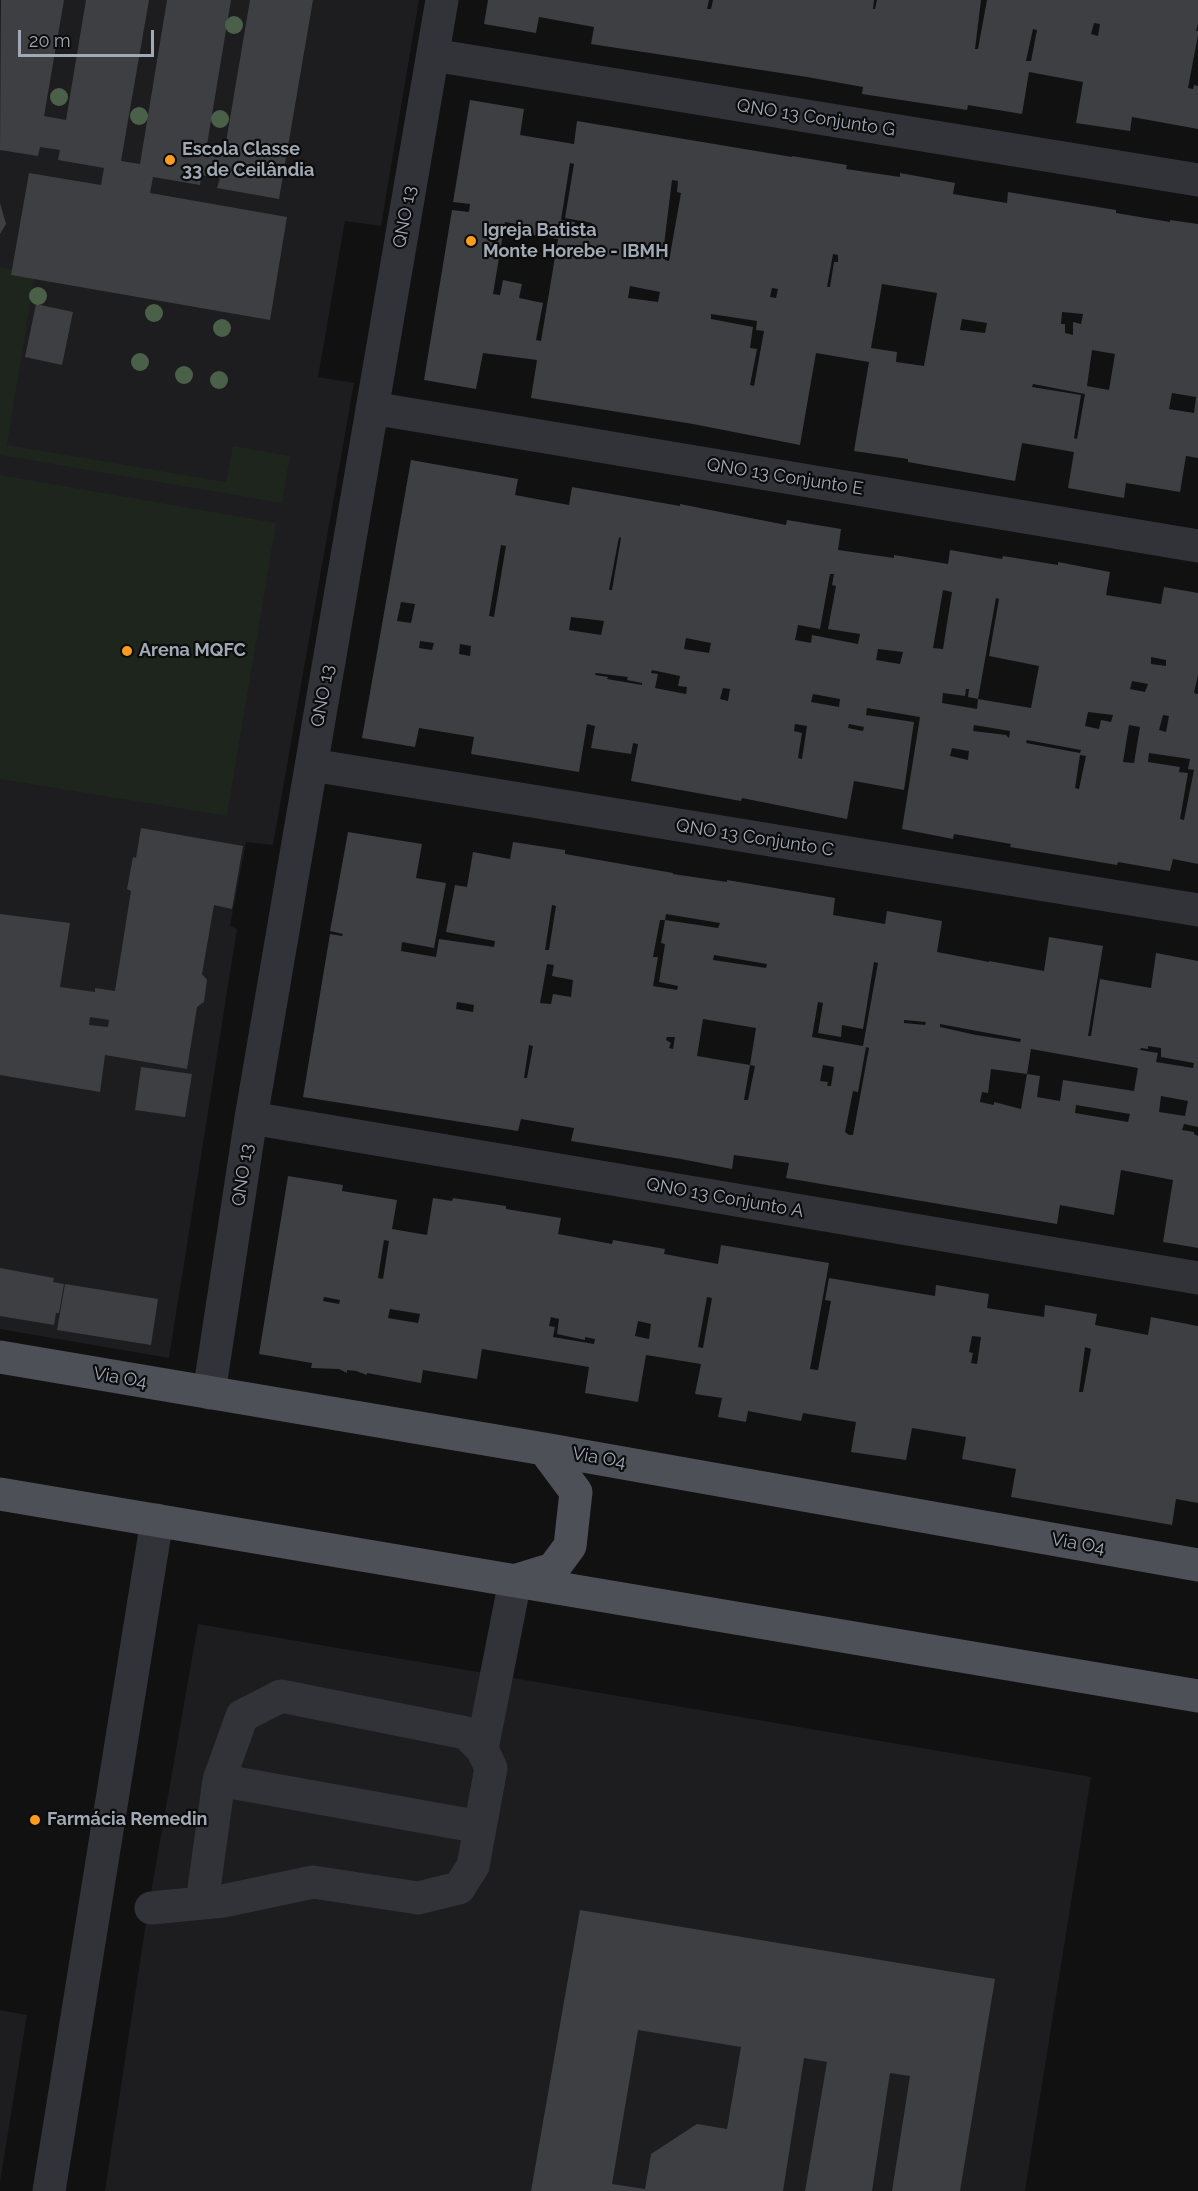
<!DOCTYPE html>
<html>
<head>
<meta charset="utf-8">
<style>
  body { margin:0 }
  #map { position:relative; width:1198px; height:2191px; overflow:hidden; background:#111112; font-family:Raleway,sans-serif }
  canvas { display:block }
  .scale { position:absolute; left:18px; top:30px; width:136px; height:27px; box-sizing:border-box; border:3px solid #a1a9b4; border-top:0; padding-left:8px; font-size:18px; line-height:21px; white-space:nowrap; color:#a1a9b4; -webkit-text-stroke:4px #0c0c0d; paint-order:stroke }
</style>
</head>
<body>
<div id="map">
<canvas width="1198" height="2191"></canvas>
<div class="scale">20 m</div>
</div>
<script>
const c = document.querySelector('canvas').getContext('2d');
c.lineJoin = 'round';
function paint(path, color) { c.fillStyle = color; c.fill(path, 'evenodd'); }
function strokePath(path, color, width, dash) { c.strokeStyle = color; c.lineWidth = width; c.lineCap = dash ? 'butt' : 'round'; c.setLineDash(dash || []); c.stroke(path); }
function label(font, color, halo, rows, align = 'center') {
  c.font = font + ' Raleway,sans-serif'; c.lineWidth = 4.5; c.setLineDash([]); c.textBaseline = 'middle'; c.strokeStyle = halo; c.fillStyle = color; for (const [text, x, y, turn = 0] of rows) {
    c.save(); c.translate(x, y); c.rotate((+turn || 0) * Math.PI / 180); c.textAlign = isNaN(turn) ? turn : align; if (halo) c.strokeText(text, 0, 0); c.fillText(text, 0, 0); c.restore();
  }
}
const built = new Path2D(`
  M0,0H419L381,226L345,221L318,377L354,383L273,845L246,842L230,926L237,929L169,1358L0,1329Z
  M198,1624L1091,1777L1025,2191H105L147,1916Z
  M0,2010L27,2015L0,2182Z`);
const green = new Path2D(`
  M0,267L35,273L7,445L226,482L233,446L290,456L282,503L0,455Z
  M0,475L276,523L227,816L0,779Z`);
const building = new Path2D(`
  M1,0H64L44,116L66,120L86,0H149L121,161L140,164L167,0H231L207,145L225,148L250,0H313L279,199L217,188L220,178L201,175L200,185L153,177L150,193L287,217L270,320L11,275L29,173L101,185L104,168L58,160L60,150L40,147L38,156L0,150Z
  M488,0H709L707,9H711L713,0H874L873,9H875L877,0H981L975,49H978L987,0H1198V24L1196,31H1198V35L1188,88L1193,89L1194,85L1198,86V129L1132,117L1130,131L1076,123L1083,82L1029,72L1022,114L968,105L967,110L862,94L863,87L807,77L591,44L594,27L539,17L536,33L484,24ZM1094,23L1100,24L1098,36L1091,34ZM1033,29L1037,30L1031,61H1026Z
  M470,100L524,109L520,135L574,144L577,121L792,157V156L847,165L846,169L900,177V173L955,183L953,194L1007,203L1008,192L1116,210V213L1170,222V220L1198,224V458L1186,456L1180,492L1126,483L1124,498L1068,488L1074,452L1022,443L1015,481L908,462V459L854,451L869,362L816,353L800,445L693,424L531,398L537,360L483,353L476,389L424,380L452,210L469,212L470,204L453,202ZM570,163L574,164L565,218L592,223L590,231L573,229L575,222L561,220ZM672,180L678,181L677,192L681,193L669,261L665,260L668,245H664ZM505,222L529,226L528,234L558,239L541,341L536,340L543,303L519,298L522,284L503,280L500,295L493,294ZM833,254L838,255V262H834L830,287H827ZM882,284L937,293L924,366L896,362L897,352L871,348ZM630,286L660,292L658,302L628,298ZM772,288L778,289L776,298L770,297ZM1062,312L1083,314L1081,324L1073,322V335L1065,333V324H1061ZM711,314L757,321L756,330L764,331L754,386L750,385L757,349L750,348L753,327L711,319ZM962,319L987,323L985,333L960,330ZM1092,350L1115,354L1109,390L1087,386ZM1033,384L1085,394L1077,439L1074,438L1081,395L1032,387ZM1172,393L1196,397L1194,413L1169,409Z
  M0,203L6,224L0,234Z
  M36,304L73,312L62,365L25,357Z
  M411,460L518,479L515,495L569,505L572,487L680,506V504L786,525L787,520L841,529L838,550L894,558V555L948,564L950,550L1002,559L1003,556L1058,565V562L1110,572L1106,595L1161,604L1164,587L1198,593V675L1194,693L1198,694V864L1173,859L1170,871L1118,862L1117,865L1010,847L1011,844L954,834L953,839L902,829L920,717L867,708L866,715L914,722L904,790L854,781L847,819L742,798L741,801L631,781L638,744L633,743L631,754L591,748L595,726L587,724L579,772L471,754L474,737L419,728L415,747L362,738ZM619,537L621,538L612,590H609ZM501,545L506,546L494,617L489,616ZM830,574H834L832,585L836,586L828,629L860,634L858,644L812,635L811,643L795,640L798,625L820,629ZM943,590L952,592L943,649L933,648ZM996,598L999,599L989,656L1039,666L1031,708L978,699L977,709L942,703L943,693L965,696L966,689H969L968,697L978,699ZM401,602L415,604L411,623L397,621ZM571,617L604,621L601,635L569,630ZM686,638L711,643L709,653L684,649ZM420,641L434,643L432,650L419,648ZM460,644L471,646L470,656L459,654ZM878,649L903,652L900,664L876,660ZM1151,657L1166,660V666L1151,664ZM652,670L680,676L678,686L687,687L686,694L655,688L658,674L651,673ZM596,673L628,677L627,680L642,683V685L607,679L608,677L595,675ZM1132,681L1148,684L1145,692L1130,689ZM723,688L730,689L728,701L720,699ZM813,694L840,699L839,707L811,702ZM1088,712L1113,715L1111,722L1101,720L1099,729L1085,726ZM1163,715L1169,716L1166,732L1159,730ZM795,724L807,726L802,759L798,758L802,733L794,731ZM849,724L864,727L863,731L848,728ZM974,725L1010,731L1009,738L1006,735L973,731ZM1129,725L1140,727L1134,763L1123,762ZM1027,740L1081,750L1080,753L1026,743ZM952,748L969,751L968,760L950,756ZM1149,753L1190,759L1188,769L1194,770L1184,820L1180,819L1188,773L1179,772L1180,767L1148,762ZM1080,755L1086,756L1079,789L1075,788Z
  M141,828L243,846L232,909L214,905L202,974L207,980L204,1002L197,1007L187,1069L105,1055L100,1092L0,1075V914L70,923L60,987L95,992V988L115,991L131,891L127,889L133,857L136,858ZM90,1017L109,1020L108,1027L89,1025Z
  M348,832L422,844L416,878L446,883L434,948L402,942L401,951L436,957L439,939L494,947L495,941L446,932L455,885L467,887L473,852L510,859L513,842L565,850V854L673,873V874L727,882V880L835,898L833,915L885,924L887,911L942,921L937,952L989,962V961L1044,971L1049,937L1103,946L1088,1036H1091L1100,979L1151,988L1156,953L1198,961V1127L1184,1124L1182,1130L1194,1132V1134L1198,1136V1248L1163,1242L1173,1180L1121,1170L1114,1215L1060,1205L1057,1224L786,1178L789,1163L734,1155L732,1169L681,1159L571,1141L574,1128L521,1119L518,1131L303,1097L330,934L342,936L343,934L330,931ZM552,905L556,906L549,950H545ZM666,914L720,923L718,928L665,920L661,943L665,944L659,982L678,986L677,990L653,986L658,957H653L660,920H665ZM714,955L767,964L766,968L713,960ZM874,962L878,963L863,1046L812,1037L818,1002L823,1003L818,1033L841,1037L842,1025L863,1029ZM547,964L554,965L552,976L573,980L571,997L553,994L551,1004L540,1003ZM457,1002L474,1005L473,1012L456,1009ZM703,1019L756,1028L750,1065L755,1066L748,1100H744L750,1065L697,1056ZM904,1020L926,1022L925,1025L904,1023ZM940,1024L977,1031L1021,1039L1020,1042L976,1035L940,1027ZM667,1037H675L673,1049L669,1048L671,1043L666,1040ZM529,1045L533,1046L527,1078H524ZM1148,1046L1161,1048V1057L1194,1063L1193,1068L1156,1062L1158,1053L1140,1050L1141,1048L1148,1049ZM866,1047L869,1048L853,1135H849L845,1132L853,1091L858,1092ZM1031,1049L1138,1068L1134,1091L1063,1080L1060,1101L1037,1097L1040,1076L1027,1074L1021,1109L994,1102V1105L980,1102L982,1092L988,1093L991,1069L1027,1074ZM823,1065L834,1067L831,1086H827L828,1082L820,1081ZM1161,1096L1188,1101L1185,1116L1159,1112ZM1076,1105L1130,1114L1128,1122L1075,1113Z
  M141,1067L192,1074L185,1117L135,1110Z
  M288,1176L343,1185L342,1191L397,1200L392,1229L427,1235L433,1198L452,1201L453,1198L506,1206V1209L561,1218L558,1234L612,1244L613,1240L665,1249L664,1254L718,1264L721,1245L829,1263L810,1369L818,1370L831,1301L825,1300L829,1278L935,1296L936,1285L989,1294L987,1308L1044,1317L1045,1305L1097,1314L1095,1325L1148,1335L1151,1317L1198,1326V1503L1176,1499L1172,1525L1011,1497L1016,1469L962,1459L966,1437L912,1428L906,1460L851,1452L856,1422L803,1413L801,1421L748,1411L746,1422L718,1417L722,1398L695,1394L701,1364L646,1355L638,1402L585,1393L589,1367L482,1349L477,1379L423,1370L421,1383L367,1373V1375L356,1371L347,1370V1373L339,1369L311,1368L312,1363L259,1354ZM384,1240L389,1241L383,1279L378,1278ZM324,1297L340,1300L339,1304L323,1301ZM707,1297L712,1298L703,1348L698,1347ZM390,1309L420,1314L418,1323L388,1318ZM551,1317L559,1319L557,1334L585,1340V1337L595,1339L594,1344L553,1337L555,1327L549,1326ZM638,1321L651,1324L649,1339L635,1336ZM972,1336L981,1337L977,1364L971,1363L973,1353L969,1352ZM1085,1347L1091,1349L1083,1392H1079Z
  M0,1268L54,1278L53,1282L64,1284L59,1313H56L54,1325L0,1316Z
  M65,1284L158,1299L151,1345L57,1330Z
  M580,1910L995,1979L960,2191H892L910,2076L890,2073L872,2191H805L827,2062L804,2058L783,2191H531ZM638,2030L741,2047L727,2129L697,2124L651,2154L645,2189L612,2184Z`);
const minor = new Path2D(`
  M433,55L1198,180
  M372,408L1198,546
  M312,765L1198,910
  M251,1118L1198,1278
  M209,1393L251,1118L442,0
  M482,1749L515,1581
  M219,1780L480,1827
  M151,1908L223,1901L313,1882L418,1898L459,1888L473,1866L491,1768L482,1749L466,1733L281,1696L242,1716L219,1780L202,1903
  M49,2191L157,1520`);
const major = new Path2D(`
  M0,1357L544,1449L1198,1565
  M0,1494L1198,1696
  M517,1580L553,1569L570,1546L576,1492L544,1449`);
const trees = [
  [234,25],
  [59,97],
  [139,116],
  [220,119],
  [38,296],
  [154,313],
  [222,328],
  [140,362],
  [184,375],
  [219,380]
];
const markers = [
  [170,160,6,"#fd9d1e"],
  [471,241,6,"#fd9d1e"],
  [127,651,6,"#fd9d1e"],
  [35,1820,6,"#fd9d1e"]
];
const streetNames = [
  ["QNO 13 Conjunto G",816,118,9],
  ["QNO 13",405,217,-80],
  ["QNO 13 Conjunto E",785,477,9],
  ["QNO 13",323,696,-80],
  ["QNO 13 Conjunto C",755,838,9],
  ["QNO 13",243,1175,-82],
  ["QNO 13 Conjunto A",725,1198,10],
  ["Via O4",120,1378,10],
  ["Via O4",599,1458,10],
  ["Via O4",1078,1544,10]
];
const poiNames = [
  ["Escola Classe",182,150],
  ["33 de Ceilândia",182,171],
  ["Igreja Batista",483,231],
  ["Monte Horebe - IBMH",483,252],
  ["Arena MQFC",139,651],
  ["Farmácia Remedin",47,1820]
];
paint(built, '#1d1d1f');
paint(green, '#1d251d');
paint(building, '#3d3f43');
strokePath(minor, '#323338', 33);
strokePath(major, '#4d5057', 33);
c.fillStyle = '#4a6049';
for (const [x, y] of trees) { c.beginPath(); c.arc(x, y, 9, 0, 2 * Math.PI); c.fill(); }
for (const [x, y, r, color] of markers) { const dot = new Path2D(); dot.arc(x, y, r, 0, 2 * Math.PI); c.fillStyle = color; c.fill(dot); strokePath(dot, '#0c0c0d', 2); }
label('18px', '#a1a9b4', '#0c0c0d', streetNames);
label('bold 18px', '#a1a9b4', '#0c0c0d', poiNames, 'left');
</script>
</body>
</html>
